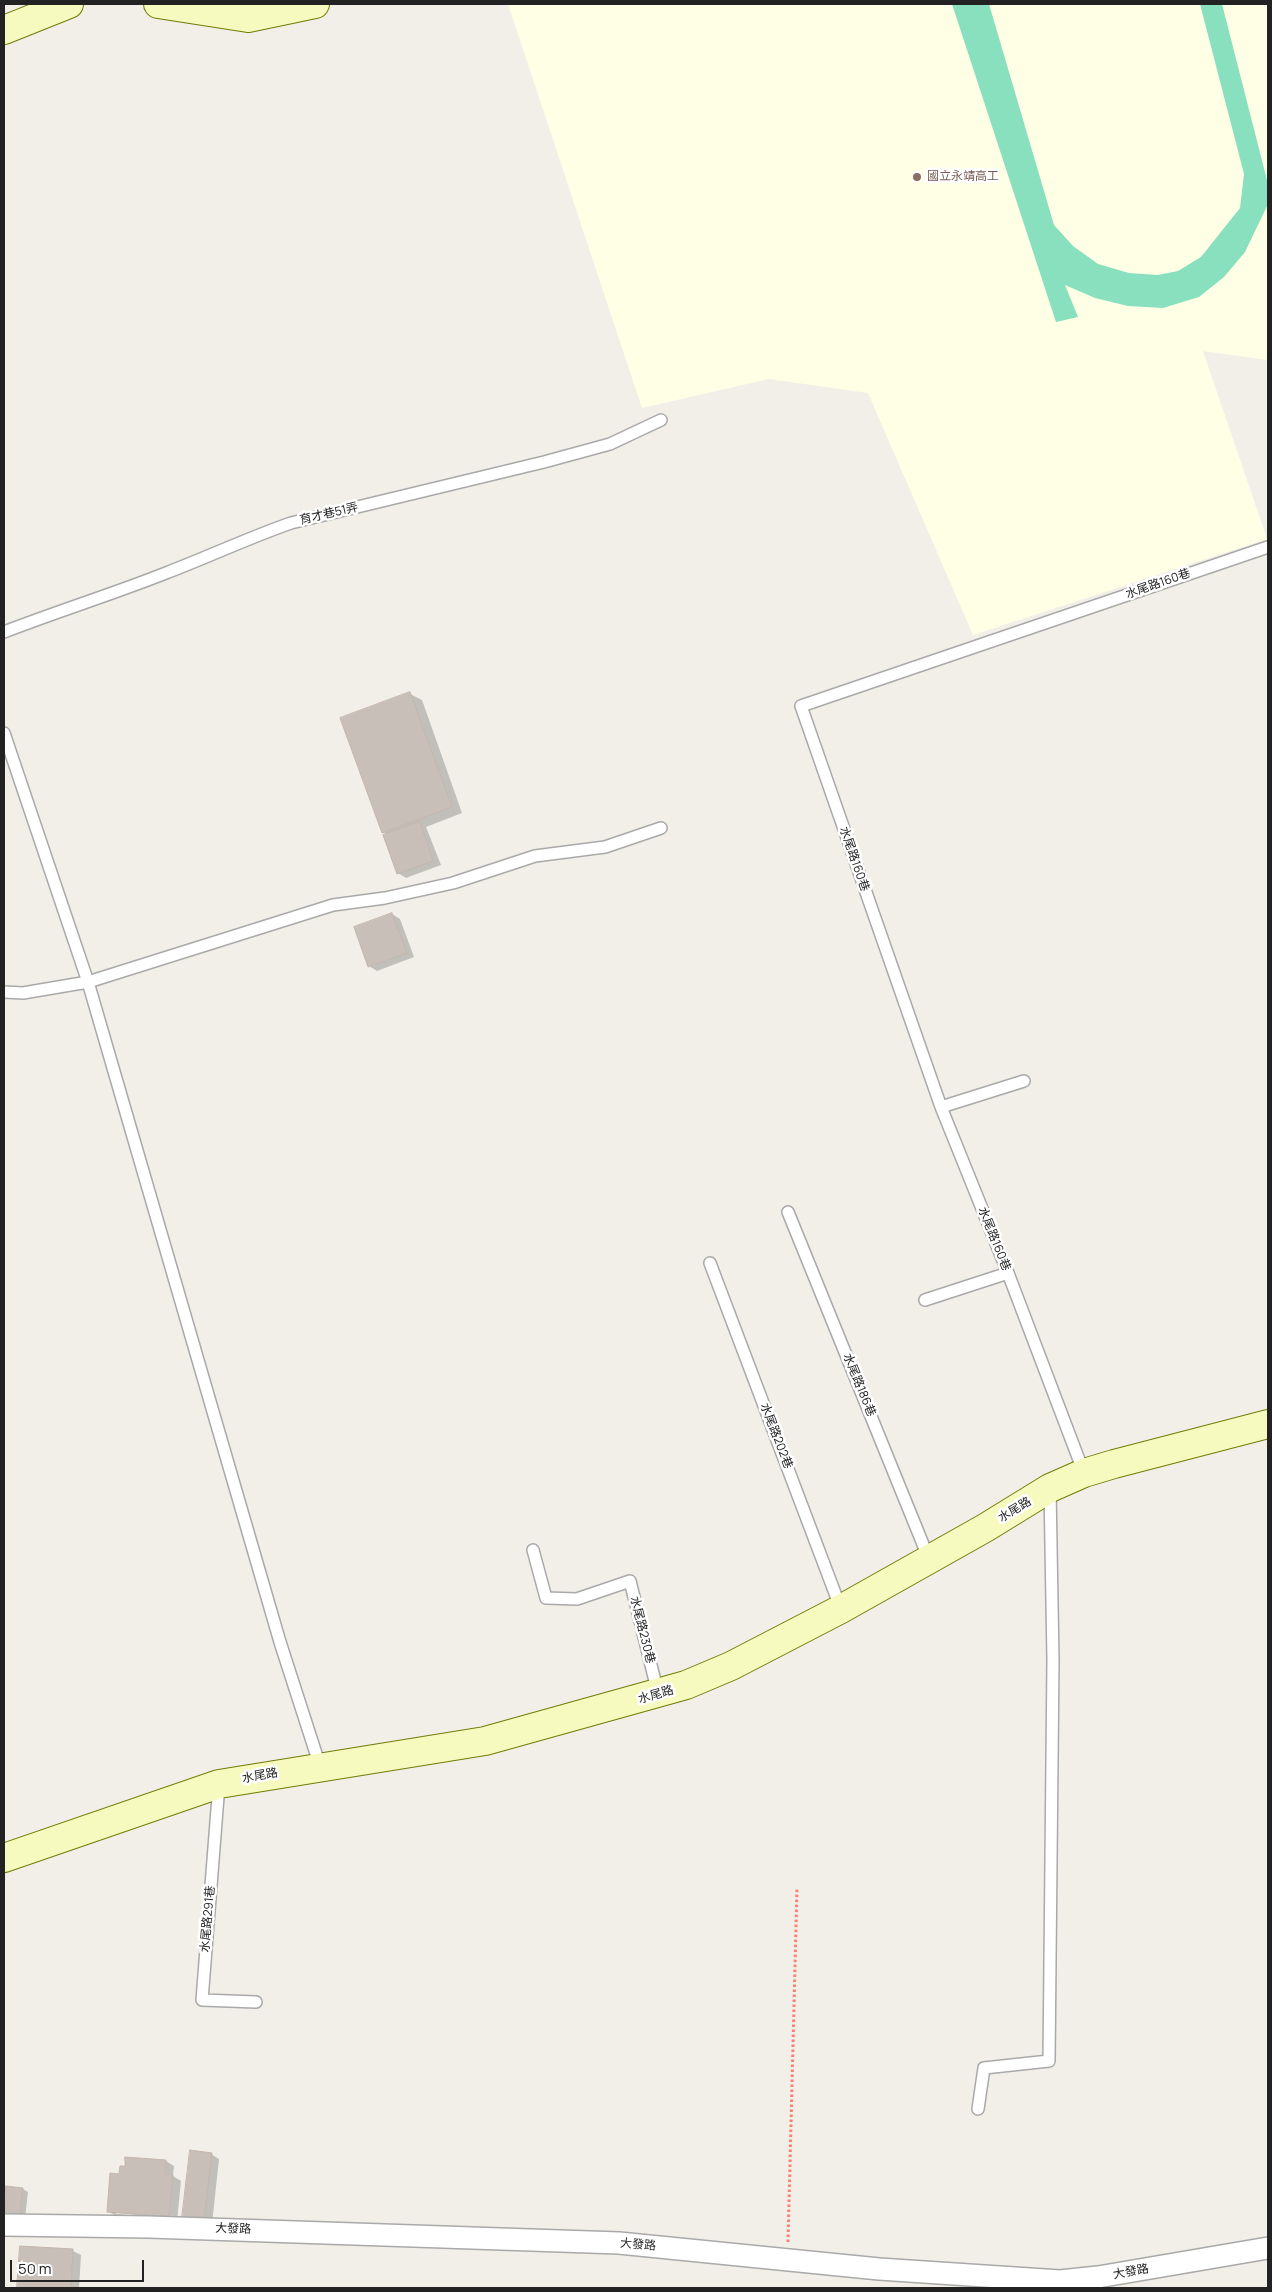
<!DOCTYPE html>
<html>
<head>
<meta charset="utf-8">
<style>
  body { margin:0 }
  #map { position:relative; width:1272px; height:2292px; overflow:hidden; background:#f2efe9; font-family:Manrope,sans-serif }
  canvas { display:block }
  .frame { position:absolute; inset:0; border:5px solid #222; pointer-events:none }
  .scale { position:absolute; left:10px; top:2260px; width:134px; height:22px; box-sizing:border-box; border:2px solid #222; border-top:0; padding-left:6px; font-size:15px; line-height:18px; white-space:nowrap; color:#222; -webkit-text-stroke:4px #fff; paint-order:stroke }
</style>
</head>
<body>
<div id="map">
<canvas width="1272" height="2292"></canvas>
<div class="frame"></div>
<div class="scale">50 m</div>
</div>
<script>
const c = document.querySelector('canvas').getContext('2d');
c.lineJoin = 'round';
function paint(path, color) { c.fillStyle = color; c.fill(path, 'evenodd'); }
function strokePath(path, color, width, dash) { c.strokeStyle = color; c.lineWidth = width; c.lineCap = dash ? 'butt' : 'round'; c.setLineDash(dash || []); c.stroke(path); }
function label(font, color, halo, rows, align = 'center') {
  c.font = font + ' Manrope,"Noto Sans TC",sans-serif'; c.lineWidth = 5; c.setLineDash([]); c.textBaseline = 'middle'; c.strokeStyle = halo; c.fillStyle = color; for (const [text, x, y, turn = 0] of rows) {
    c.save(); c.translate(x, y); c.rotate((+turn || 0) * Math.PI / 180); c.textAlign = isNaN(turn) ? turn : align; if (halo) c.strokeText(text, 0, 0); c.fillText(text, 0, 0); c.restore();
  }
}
const education = new Path2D(`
  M508,4H1268V360L1203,351L1267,539L973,635L868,393L769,379L642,408Z`);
const pitch = new Path2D(`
  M952,4H989L1054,225L1073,246L1098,264L1129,273L1158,275L1178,271L1201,257L1240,208L1244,174L1200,4H1222L1268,184V204L1245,252L1224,277L1199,297L1163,308L1128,306L1095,298L1065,285L1078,317L1056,322Z`);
const shadow = new Path2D(`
  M410,694L422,700L462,813L426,827L441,865L406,878L398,873L388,835L383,832Z
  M392,914L400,919L414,957L377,971L369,966Z
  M211,2154L219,2159L212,2224L191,2222Z
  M166,2161L174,2166L173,2176L181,2181L177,2221L117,2216L109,2212L120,2175ZM116,2212L176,2216V2219L116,2214Z
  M7,2187L23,2189L28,2192L25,2219L4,2215Z
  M21,2247L73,2251L81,2255L79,2288H19Z`);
const building = new Path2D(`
  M410,692L452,807L382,833L340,718Z
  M420,822L433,861L397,874L383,835Z
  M392,913L407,953L368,967L354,927Z
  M190,2150L212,2153L204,2221L182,2218Z
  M125,2157L166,2160L165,2174L173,2175L169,2217L107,2212L110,2173L119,2174L120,2166H125Z
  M6,2186L23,2188L20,2217L4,2216Z
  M20,2246L73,2249L71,2288H17Z`);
const path = new Path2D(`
  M788,2242L797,1888`);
const lane = new Path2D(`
  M4,632C58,611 113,594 166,573C208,557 248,538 291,523L544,462L610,444L661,420
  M4,733L88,982L280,1642L320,1766
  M4,992L23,993L88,982L333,905L385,898L453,883L535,856L605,847L661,828
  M941,1107L1024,1081
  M788,1212L929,1559
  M710,1263L841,1609
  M925,1300L1008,1273
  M1084,1473L1008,1273L941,1107L801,706L1268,547
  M533,1550L546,1598L577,1599L630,1581L658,1693
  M219,1784L202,2000L256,2002
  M978,2109L984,2068L1049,2061L1053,1660L1050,1489`);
const street = new Path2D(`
  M4,2225L149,2227L619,2243L879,2269L1060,2281L1098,2277L1268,2248`);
const secondary = new Path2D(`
  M158,4L248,18L315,4
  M4,30L69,4
  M4,1858L219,1784L485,1741L686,1685L731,1666L841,1609L985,1528L1050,1488L1084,1473L1114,1464L1268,1424`);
const markers = [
  [917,177,5,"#8d6e63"]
];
const educationNames = [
  ["國立永靖高工",927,177]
];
const streetNames = [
  ["育才巷51弄",329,514,-13],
  ["水尾路160巷",1158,584,-19],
  ["水尾路160巷",854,859,71],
  ["水尾路160巷",994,1239,68],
  ["水尾路186巷",859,1385,68],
  ["水尾路202巷",776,1436,69],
  ["水尾路",1015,1510,-31],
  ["水尾路230巷",642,1630,76],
  ["水尾路",656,1695,-16],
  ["水尾路",260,1776,-10],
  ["水尾路291巷",208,1919,-85],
  ["大發路",233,2229,2],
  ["大發路",638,2245,5],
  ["大發路",1131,2272,-10]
];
paint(education, '#ffffe5');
paint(pitch, '#88e0be');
paint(shadow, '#0003');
paint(building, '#c7bfb8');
strokePath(building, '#c4b6ab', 1);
strokePath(lane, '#a9a9a9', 14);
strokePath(street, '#a9a9a9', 24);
strokePath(secondary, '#707d05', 30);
strokePath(path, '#fa8072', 3, [2.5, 2.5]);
strokePath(lane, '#fff', 11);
strokePath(street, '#fff', 21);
strokePath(secondary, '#f7fabf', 28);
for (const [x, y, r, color] of markers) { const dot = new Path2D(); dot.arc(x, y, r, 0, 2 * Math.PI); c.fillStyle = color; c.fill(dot); strokePath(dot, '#fff', 2); }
label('12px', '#785e54', '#fff', educationNames, 'left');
label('12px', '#222', '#fff', streetNames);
</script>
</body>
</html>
